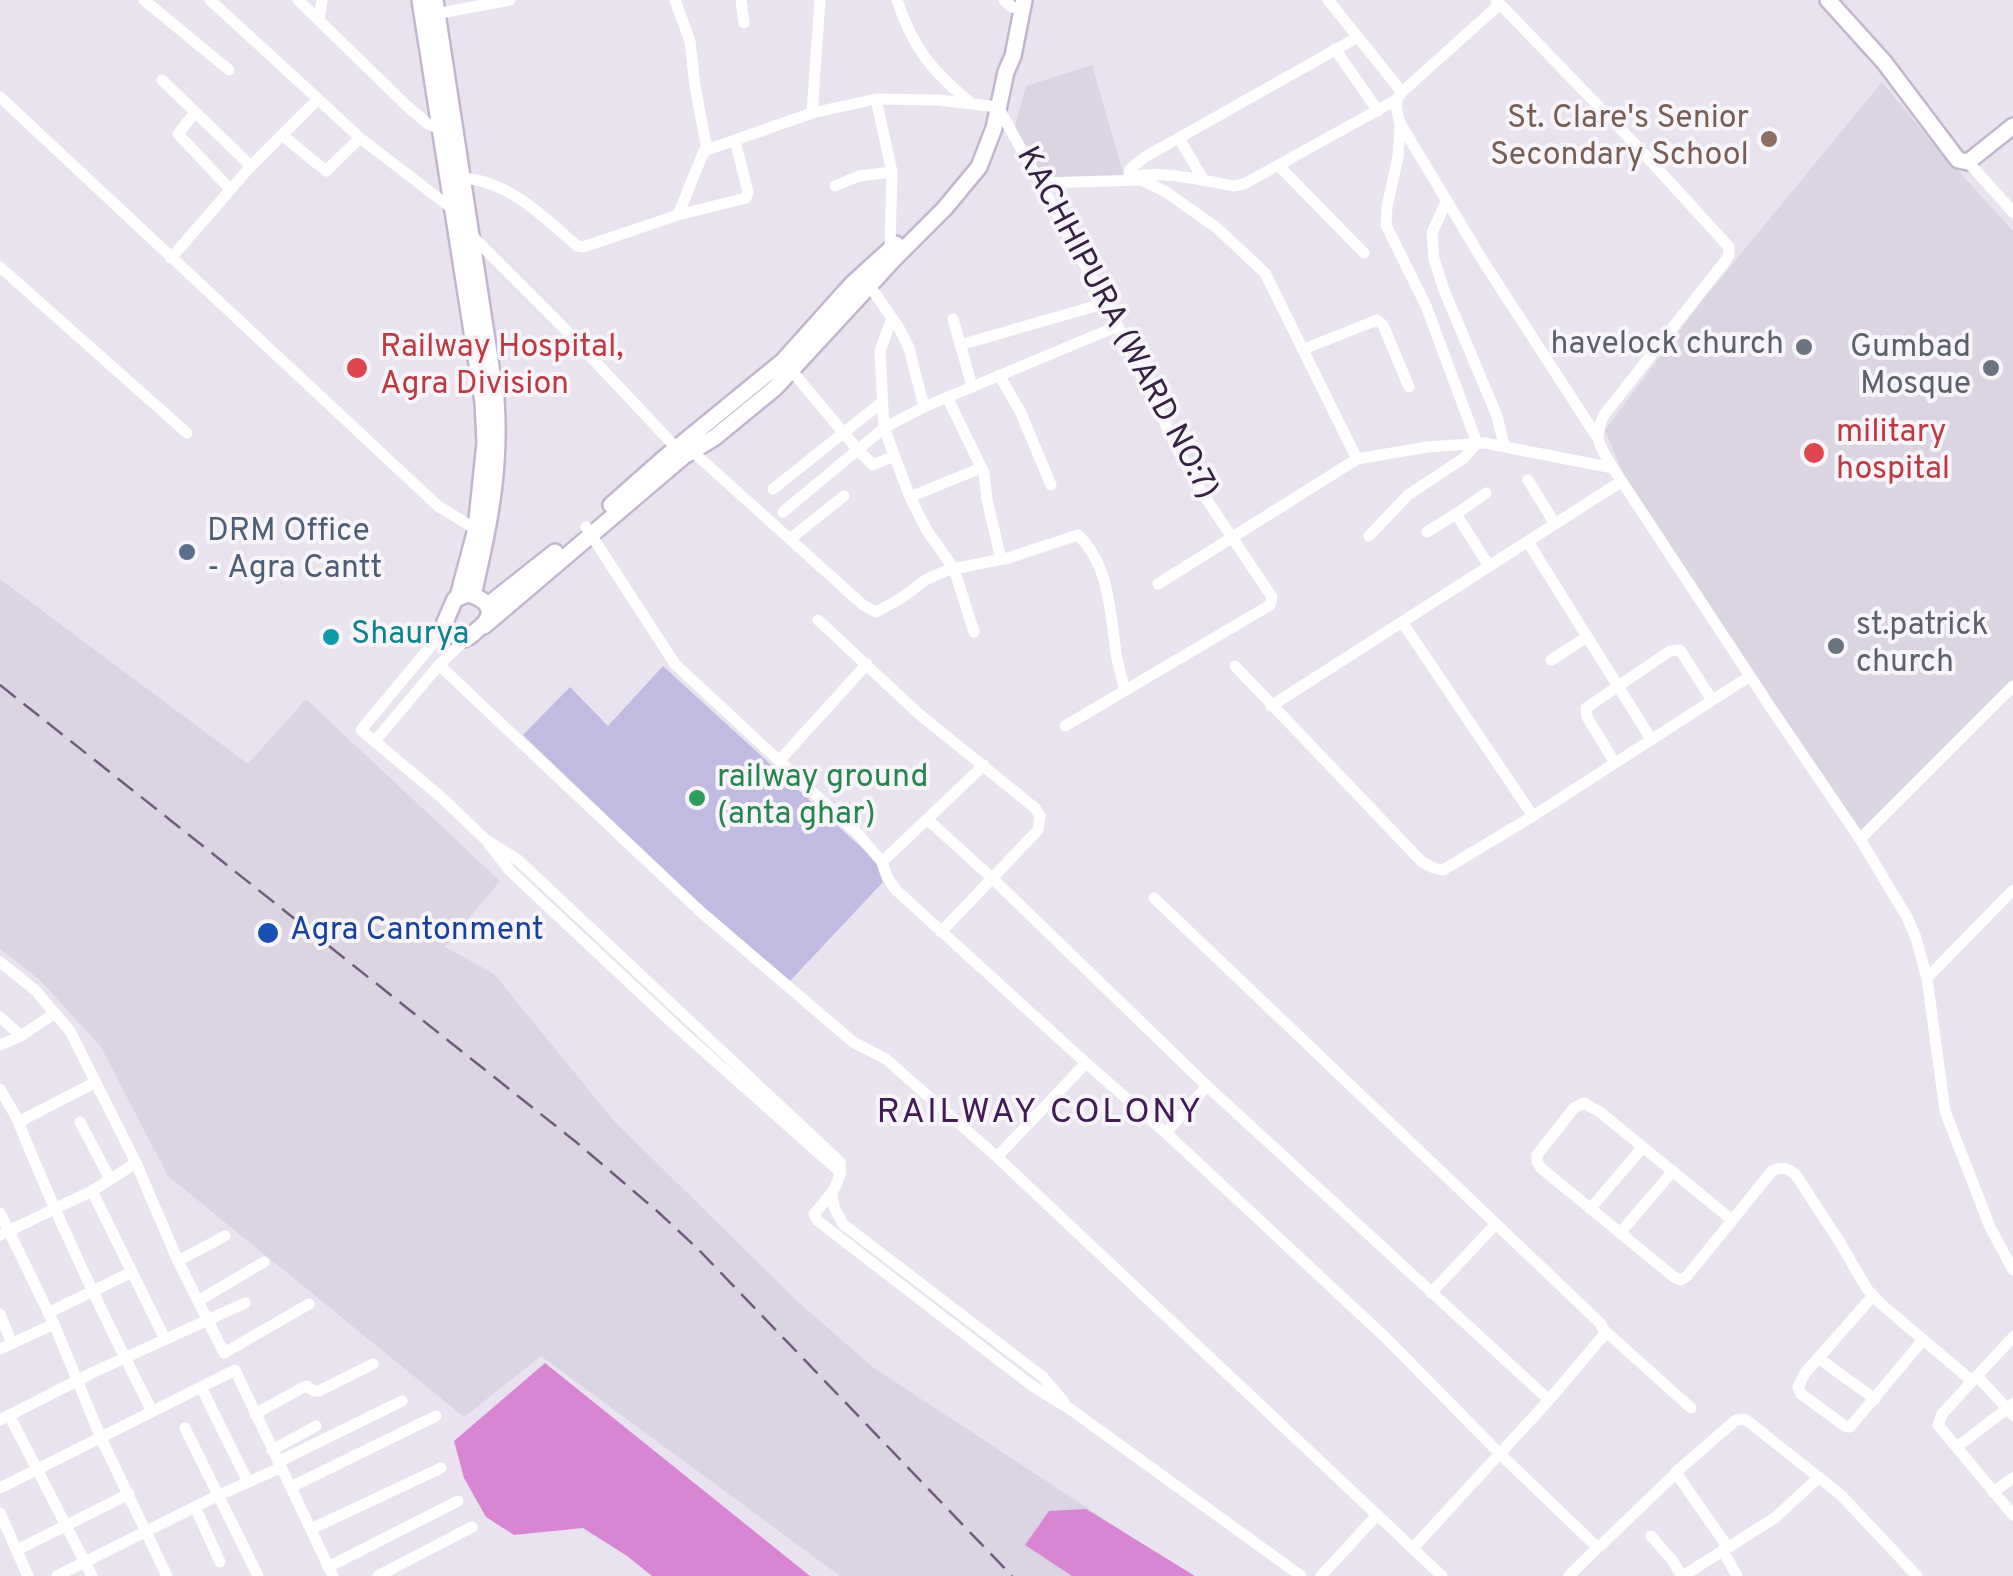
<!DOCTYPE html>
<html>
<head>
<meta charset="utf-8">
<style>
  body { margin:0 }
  canvas { display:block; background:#e8e3ee }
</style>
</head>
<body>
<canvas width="2013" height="1576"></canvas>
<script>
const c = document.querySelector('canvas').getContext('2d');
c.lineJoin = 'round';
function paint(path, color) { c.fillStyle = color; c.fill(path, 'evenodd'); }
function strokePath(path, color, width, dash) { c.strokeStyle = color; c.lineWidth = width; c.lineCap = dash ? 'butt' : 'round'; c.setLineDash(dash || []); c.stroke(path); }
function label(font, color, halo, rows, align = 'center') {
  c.font = font + ' Overpass,sans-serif'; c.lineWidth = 8; c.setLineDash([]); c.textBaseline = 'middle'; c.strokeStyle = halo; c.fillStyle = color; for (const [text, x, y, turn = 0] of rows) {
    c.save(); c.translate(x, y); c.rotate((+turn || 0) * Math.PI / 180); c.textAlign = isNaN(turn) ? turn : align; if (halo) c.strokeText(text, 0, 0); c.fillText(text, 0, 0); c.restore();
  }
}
const built = new Path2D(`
  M1092,65L1125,179L1041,183L1013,133L1026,86Z
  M1882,82L1930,140L2013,231V686L1858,833L1624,476L1605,430L1698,306Z
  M0,579L248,764L306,699L500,881L445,947L494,974L614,1121L798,1302L874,1368L1191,1576H840L541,1356L464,1417L168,1176L101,1047L41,981L0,949Z`);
const green = new Path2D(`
  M663,666L875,860L883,882L790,981L694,899L523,735L570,687L608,726Z`);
const water = new Path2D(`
  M545,1363L810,1576H652L627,1556L583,1528L514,1535L486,1517L464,1478L454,1441Z
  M1086,1509L1195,1576H1072L1025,1545L1049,1511Z`);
const street = new Path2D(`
  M144,0L229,70
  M298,0L408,107L428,124L435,127H443
  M675,0L690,41L695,86L707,150
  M741,0L744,23
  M897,0C913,49 933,72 972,104
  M1004,0L1012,7L1022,9
  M1328,0L1402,92
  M1496,0L1636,145L1729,247V254L1726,260L1604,415C1592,439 1600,446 1613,468L1771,708L1860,839L1908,919L1916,938L1927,978L1945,1111L1990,1227L2013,1270
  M1500,4L1402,92C1393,102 1397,111 1400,123L1483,261L1597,437
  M430,15L510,0
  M319,19L322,0
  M1335,49L1378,111
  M162,80L251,166
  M0,97L438,506L482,533
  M318,99L360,138L454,210
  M876,99L892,172L890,248L892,252
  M195,112L178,134L230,189
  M812,113L820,0
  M282,135L326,171L360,138
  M1179,138L1204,181
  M1968,162L2013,212
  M1279,166L1364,253
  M1135,177C1155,169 1211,182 1234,186L1244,184L1396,100
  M462,178C509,181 543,216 577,246L583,247L678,215L746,198L748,192L735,141
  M1128,180L1130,169L1145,157L1358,37
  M1041,183L1142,180L1166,192L1217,228L1265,273L1357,459
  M835,186L859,176L892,172
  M1446,202L1432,233L1434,259L1444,290L1497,416L1504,445
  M678,215L704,151L812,113L876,99L938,100L998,107L1106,303L1179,452L1199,488L1272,597L1270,605L1065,726
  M471,235L561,325L680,452
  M171,258L251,166L318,99L210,0
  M0,267L187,433
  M869,285L899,328L909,348L924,407
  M892,318L880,351L884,428L910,497L926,529L954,569L974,632
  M953,319L972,386
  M960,345L1106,303
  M1304,349L1377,320L1383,325L1409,387
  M786,364L858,450L873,465L894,456
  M999,375L1020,411L1051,485
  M947,397L984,473L987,500L1001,559
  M692,451L863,605L876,612L900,599L927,579L948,570L1008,558L1078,535C1110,566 1110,612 1116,653C1118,666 1122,678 1125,691
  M1528,480L1555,524
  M773,489L881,403
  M1486,493L1459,512L1458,517L1489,566
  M910,497L981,468
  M783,512L884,428L924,407L1118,326
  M586,527L675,664L859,835L882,862L887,877L896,890L1086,1063L1166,1133L1387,1339L1499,1453L1596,1546H1600L1676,1473L1725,1543L1723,1551L1737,1576
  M1427,532L1459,512
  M1369,536L1408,495L1464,458L1477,443L1426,306L1386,225L1387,207L1398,157L1400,127
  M790,539L844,496
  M1528,542L1651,739
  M1158,584L1357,459L1427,447L1485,443L1613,468
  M818,620L919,714L1035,808L1040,816L1038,830L941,932
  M445,622L435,641L361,730L441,797L486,840L511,872L680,1030L841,1173
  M1402,622L1533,816
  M1551,660L1587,637
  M439,665L701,912L853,1042L886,1059L997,1157L1442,1576
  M1235,666L1422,862L1434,868L1443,870L1533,816L1750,676
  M1271,706L1622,481
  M375,741L439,665L467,638
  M779,761L867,664
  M1615,763L1587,717L1586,708L1670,651L1680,650L1712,700
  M928,820L993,879L1207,1086L1549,1400
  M1860,839L2013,686
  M486,840L518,860L840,1162C842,1186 828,1197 814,1214L818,1221L1031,1385L1070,1409L1301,1576
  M882,862L984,765
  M1154,898L1600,1323L1604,1330L1603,1336L1549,1400L1413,1548
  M0,962L35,990L70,1031L136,1163L178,1261L224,1353L309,1304
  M1927,978L2013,890
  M0,1017L21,1036
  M0,1045L21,1036L55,1013
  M94,1083L26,1118L19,1124C59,1222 104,1318 152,1411
  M0,1089L19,1122
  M80,1122L110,1179
  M1166,1133L1207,1086
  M997,1157L1086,1063
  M92,1191L165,1339
  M832,1194L834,1207L843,1224L1043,1377L1064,1402
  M1590,1209L1643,1147
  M0,1213L54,1324L101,1438L167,1576
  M1732,1220L1600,1112L1584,1103L1574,1108L1537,1155V1162L1541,1168L1674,1277L1681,1280L1687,1276L1772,1171C1782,1166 1788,1168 1796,1175L1839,1241L1867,1289L1881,1304L1972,1381
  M1620,1233L1673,1171
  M0,1235L92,1191L136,1163
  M178,1261L225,1236
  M1431,1293L1496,1224
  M1873,1296L1805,1373L1798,1387L1801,1394L1845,1426L1850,1427L1923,1340
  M198,1301L264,1262
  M48,1313L132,1272
  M0,1314L12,1344
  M1604,1330L1691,1408
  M2013,1337L1942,1414L1938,1425L2013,1515
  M0,1349L54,1324
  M1818,1358L1875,1399
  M1977,1376L2013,1415
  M201,1387L248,1482
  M255,1414L304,1387L307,1386L314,1391H319L373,1364
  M9,1415L92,1576
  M0,1420L96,1371L245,1303
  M185,1428L258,1576
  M1957,1447L2013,1404
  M272,1450L316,1426
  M278,1462L402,1401
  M1675,1473L1736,1420L1745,1419L1841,1495L1917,1576
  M291,1487L436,1416
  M0,1488L235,1370L333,1576
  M1993,1492L2013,1478
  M195,1507L220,1562
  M0,1513L28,1576
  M311,1529L441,1468
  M1651,1536L1672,1560L1682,1576
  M17,1550L129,1494
  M328,1567L458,1501
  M57,1576L219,1495L280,1468
  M378,1576L472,1527
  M1321,1576L1377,1515
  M1569,1576L1598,1547
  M1683,1576L1776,1517L1819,1477`);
const secondary = new Path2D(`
  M420,0L483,402L485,443L476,529L458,597
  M435,0L496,399C501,470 489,526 473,595
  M1828,0L1884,62L1958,160L1968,162L2013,126
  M611,505L663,459L783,361L852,284L896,244
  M468,594C490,600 498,614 477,630C473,634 468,639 462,639C457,639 451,633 447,630L445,622L455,599Z
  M488,605L555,552
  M484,626L684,456L714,438L775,388L895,258L945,208L979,167L994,128L1006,72L1013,56L1024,0`);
const rail = new Path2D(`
  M0,685L576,1142L657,1211L698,1249L1012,1576`);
const markers = [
  [1769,139,10,"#8d6e63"],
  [1804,347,10,"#6b7280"],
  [357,368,12,"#e0444e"],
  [1991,368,10,"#6b7280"],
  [1814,453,12,"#e0444e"],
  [187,552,10,"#5c6f8a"],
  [331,637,10,"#0f9aa8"],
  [1836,646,10,"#6b7280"],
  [697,798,10,"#2e9e5b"],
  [268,933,12,"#1a4fb4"]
];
const educationNames = [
  ["St. Clare's Senior",1749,121],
  ["Secondary School",1749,158]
];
const streetNames = [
  ["KACHHIPURA (WARD NO:7)",1115,324,62]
];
const worshipNames = [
  ["havelock church",1784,347],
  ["Gumbad",1971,350],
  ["Mosque",1971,387],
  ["st.patrick",1856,628,"left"],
  ["church",1856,665,"left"]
];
const healthNames = [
  ["Railway Hospital,",380,350],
  ["Agra Division",380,387],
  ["military",1836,435],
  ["hospital",1836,472]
];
const serviceNames = [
  ["DRM Office",207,534],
  ["- Agra Cantt",207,571]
];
const cultureNames = [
  ["Shaurya",351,637]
];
const leisureNames = [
  ["railway ground",717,780],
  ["(anta ghar)",717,817]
];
const transitNames = [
  ["Agra Cantonment",290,933]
];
const neighbourhoodNames = [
  ["RAILWAY COLONY",1040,1115]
];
paint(built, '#dbd4e2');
paint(green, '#c1bae1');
paint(water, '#d886d4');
strokePath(secondary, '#c3b5cf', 20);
strokePath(street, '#fff', 11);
strokePath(secondary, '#fff', 15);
strokePath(rail, '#715b7d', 2.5, [20, 10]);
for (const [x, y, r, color] of markers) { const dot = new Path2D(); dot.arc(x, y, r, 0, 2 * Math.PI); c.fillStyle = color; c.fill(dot); strokePath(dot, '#f7f4fa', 4); }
label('32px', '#785e54', '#f7f4fa', educationNames, 'right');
label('32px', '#362142', '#f7f4fa', streetNames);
label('32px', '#5b616d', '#f7f4fa', worshipNames, 'right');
label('32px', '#be3a42', '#f7f4fa', healthNames, 'left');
label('32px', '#4e5e75', '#f7f4fa', serviceNames, 'left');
label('32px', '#0d838f', '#f7f4fa', cultureNames, 'left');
label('32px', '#27864d', '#f7f4fa', leisureNames, 'left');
label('32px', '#164399', '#f7f4fa', transitNames, 'left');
c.letterSpacing = '2.5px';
label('35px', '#421a56', '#f7f4fa', neighbourhoodNames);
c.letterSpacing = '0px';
</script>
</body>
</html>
